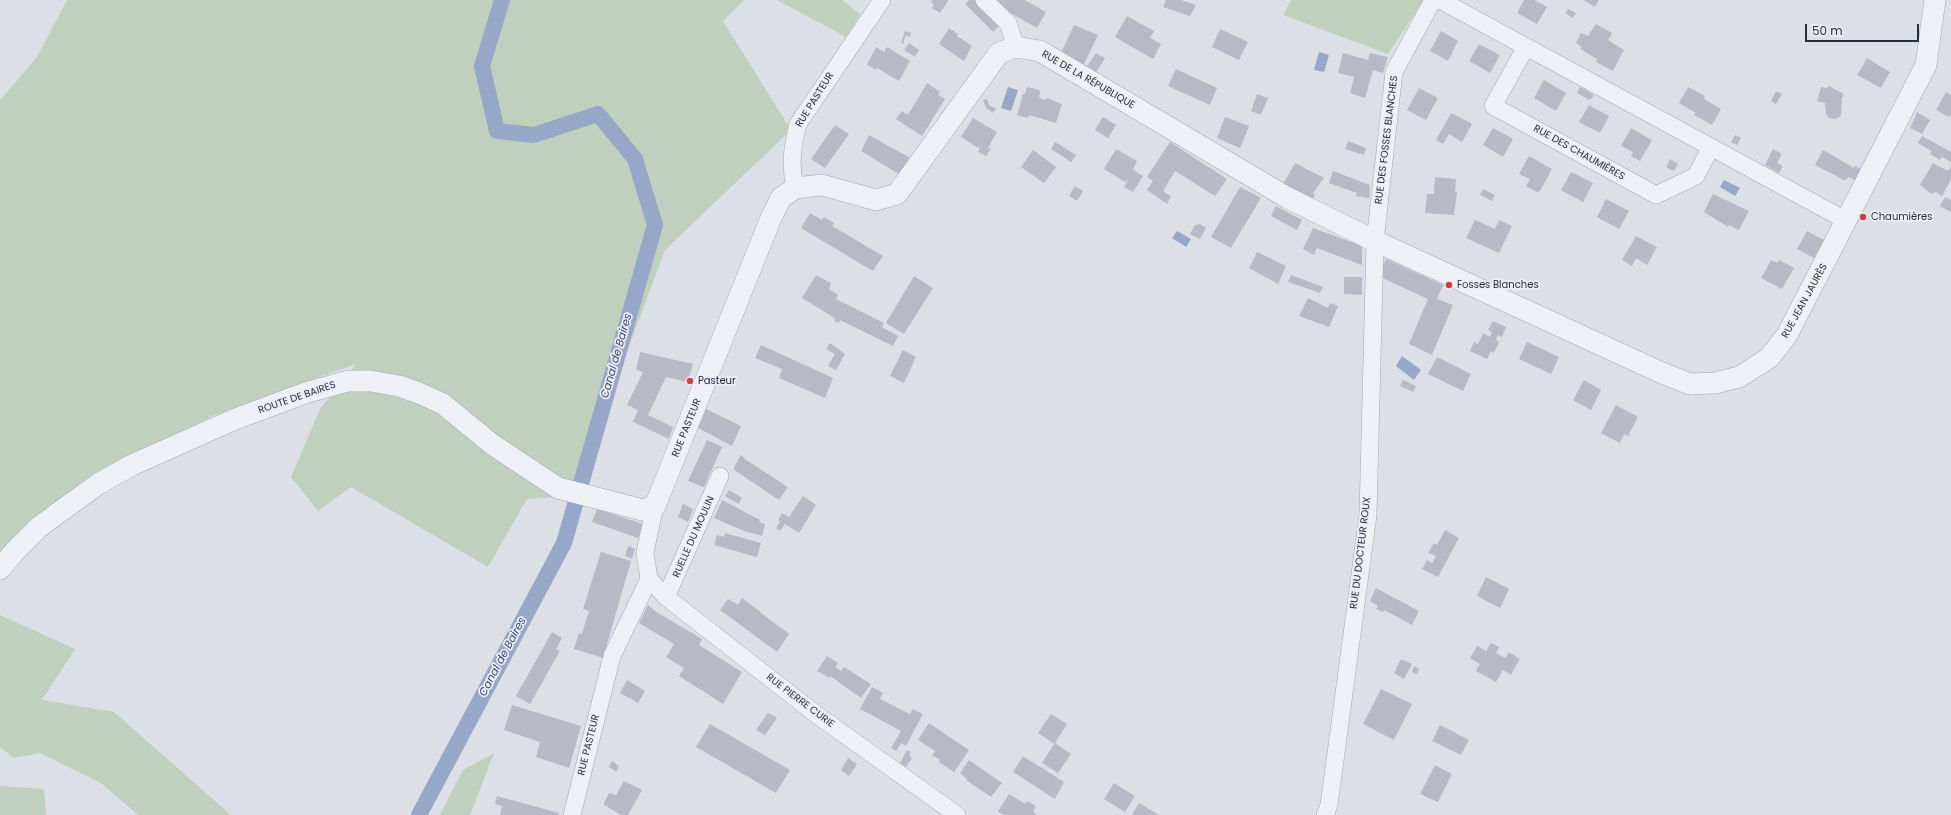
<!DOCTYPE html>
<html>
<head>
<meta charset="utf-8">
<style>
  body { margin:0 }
  #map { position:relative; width:1951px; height:815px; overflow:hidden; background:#dcdfe6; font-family:Poppins,sans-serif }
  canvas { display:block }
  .scale { position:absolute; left:1805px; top:24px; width:114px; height:18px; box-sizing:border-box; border:2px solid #262b3d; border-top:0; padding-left:5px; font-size:12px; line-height:14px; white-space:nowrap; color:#262b3d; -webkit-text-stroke:3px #eceef4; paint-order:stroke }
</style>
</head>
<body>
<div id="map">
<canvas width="1951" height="815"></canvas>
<div class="scale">50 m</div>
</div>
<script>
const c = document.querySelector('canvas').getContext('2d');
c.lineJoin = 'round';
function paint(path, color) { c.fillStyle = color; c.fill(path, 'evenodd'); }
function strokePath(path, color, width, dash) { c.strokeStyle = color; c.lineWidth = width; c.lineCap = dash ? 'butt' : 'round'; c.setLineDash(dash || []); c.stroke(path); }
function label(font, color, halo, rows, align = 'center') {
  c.font = font + ' Poppins,sans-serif'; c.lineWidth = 3.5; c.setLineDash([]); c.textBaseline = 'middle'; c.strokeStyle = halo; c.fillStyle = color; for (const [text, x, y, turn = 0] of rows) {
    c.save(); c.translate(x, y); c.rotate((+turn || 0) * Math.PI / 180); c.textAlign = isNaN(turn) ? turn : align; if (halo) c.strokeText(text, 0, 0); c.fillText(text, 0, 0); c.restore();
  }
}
const green = new Path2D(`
  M67,0H744L723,21L791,130L665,250L573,496L527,499L488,567L351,487L318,511L291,477L320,409L356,364L212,416L68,492L0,557V100L37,57Z
  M777,0H842L860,14L846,37Z
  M1291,0H1424L1388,54L1283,15Z
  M0,615L75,649L42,700L114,712L231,815H138L101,783L40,753L14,758L0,747Z
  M494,753L470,815H440L463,770Z
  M0,786L44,789L46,815H0Z`);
const water = new Path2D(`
  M1319,52L1329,55L1324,72L1314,70Z
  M1008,87L1018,90L1011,111L1001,108Z
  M1724,180L1740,188L1735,196L1720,187Z
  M1177,231L1191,239L1186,247L1172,238Z
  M1402,356L1421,370L1414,380L1396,366Z`);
const canal = new Path2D(`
  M419,815L564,543L655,225L635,159L598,114L534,135L497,131L482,66L502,0`);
const building = new Path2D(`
  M932,0H948V1L940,13L932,8L934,5L931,2Z
  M969,0H977L1000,25L993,32L965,4Z
  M997,0H1025L1046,12L1037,28L1002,8L995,2Z
  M1166,0H1181L1196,5L1190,16L1163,7Z
  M1524,0H1534L1547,7L1537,24L1517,13Z
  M1583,0H1599L1595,7Z
  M1568,9L1576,13L1573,18L1565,13Z
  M1127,16L1154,31L1150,38L1161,44L1153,59L1115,37Z
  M1596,24L1612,33L1608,40L1624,50L1613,71L1596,62L1597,59L1580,49L1582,47L1576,43L1581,33L1588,36Z
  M1074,25L1098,35L1083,66L1061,53Z
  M949,28L958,34L957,36L972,46L964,61L939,44Z
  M1220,29L1248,42L1239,60L1212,47Z
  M905,31L911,33L910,37L906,35L903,44L901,43Z
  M1441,31L1458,41L1448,61L1430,51Z
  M909,43L919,50L915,57L904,50Z
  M1479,44L1500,55L1490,73L1469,61Z
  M876,47L884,52L887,47L910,61L899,81L877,68L876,70L867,65Z
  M1096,53L1105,58L1096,73L1086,68Z
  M1343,53L1368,60L1370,53L1388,57L1383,73L1373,70L1365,98L1350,93L1354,77L1338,73Z
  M1867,58L1890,72L1881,88L1857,75Z
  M1176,69L1217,88L1210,105L1168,86Z
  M1544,80L1566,93L1556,111L1534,98Z
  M927,83L940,92L938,95L945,99L922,136L896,119L902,111L908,115Z
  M1829,86L1844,94L1842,98L1841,114L1840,117L1835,119L1829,118L1826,114L1825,103L1817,101L1821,87L1827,88Z
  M1028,87L1039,90L1040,93L1039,98L1046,100L1047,98L1062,104L1056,123L1029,115L1028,118L1017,115L1023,94H1025L1026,89Z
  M1580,87L1594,95L1592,98L1589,100L1577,93Z
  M1688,87L1705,96L1704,99L1721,109L1712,125L1694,115L1696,113L1679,103Z
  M1419,88L1438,98L1426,120L1407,110Z
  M1776,91L1782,94L1776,104L1771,101Z
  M1946,92L1951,95V114L1949,117L1936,110Z
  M1257,94L1268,98L1261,115L1251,111Z
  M987,99L989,105L996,109L993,113L986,108L983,100Z
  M1589,105L1609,116L1600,133L1579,122Z
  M1917,112L1930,120L1922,134L1910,128Z
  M1451,113L1472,124L1462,142L1449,134L1443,144L1436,140Z
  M1103,117L1116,125L1108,138L1095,130Z
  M1225,117L1249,126L1240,148L1217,138Z
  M973,118L997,132L988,148L991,149L986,156L978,152L980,149L961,137Z
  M835,125L849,134L825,168L811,159Z
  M1493,128L1513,139L1503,157L1483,145Z
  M1631,128L1652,140L1640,161L1631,156L1633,152L1621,146Z
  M869,135L910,158L899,174L861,151Z
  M1735,135L1741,138L1737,145L1731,142Z
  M1922,136L1951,152V162L1942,157L1940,160L1930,154L1932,151L1918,143Z
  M1348,141L1366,148L1364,155L1345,149Z
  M1055,142L1076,155L1071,162L1051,149Z
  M1170,142L1227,179L1215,196L1175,171L1163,191L1171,196L1167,204L1147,190L1153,181L1147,177Z
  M1116,149L1137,161L1133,170L1143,176L1133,192L1124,187L1128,180H1127L1125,182L1104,169Z
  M1773,149L1782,154L1777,163L1783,166L1779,173L1765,165Z
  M1033,150L1056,167L1044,183L1021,167Z
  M1823,150L1854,168L1855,166L1863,170L1857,181L1848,177L1846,180H1844L1815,165Z
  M1529,156L1552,169L1540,191L1537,192L1526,186L1530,179L1519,174Z
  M1670,159L1678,164L1674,171L1666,167Z
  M1295,163L1324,178L1313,193L1315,195L1313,199L1283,184Z
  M1933,163L1948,171L1951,166V179L1942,196L1936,192L1931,194L1920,185Z
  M1333,171L1370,185L1369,198L1356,196L1357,193L1329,183Z
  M1571,172L1593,183L1583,202L1561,190Z
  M1435,177L1456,179L1455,192H1457L1454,215L1425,213L1427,194H1434Z
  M1075,186L1083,191L1077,201L1069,196Z
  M1240,187L1261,198L1231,248L1211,237Z
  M1483,189L1495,195L1492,201L1480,195Z
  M1713,194L1749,211L1739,230L1729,225L1728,227L1704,212Z
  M1945,197L1951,200V212L1940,206Z
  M1606,199L1629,211L1619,229L1597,217Z
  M1276,206L1302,220L1297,230L1271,216Z
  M810,213L822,220L824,217L834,223L832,226L883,256L873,271L801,228Z
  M1475,220L1495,229L1499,220L1512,226L1499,253L1466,238Z
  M1200,224L1206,228L1200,239L1190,234L1195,225Z
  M1313,228L1362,246V265L1317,248L1314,255L1303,249Z
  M1807,231L1824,240L1814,258L1797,249Z
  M1636,236L1657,247L1647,265L1636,258L1632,266L1622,260Z
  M1257,252L1286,266L1278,284L1249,268Z
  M1386,259L1443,285L1437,299L1453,305L1432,355L1409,344L1428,299L1378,276Z
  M1771,260L1777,263L1779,260L1794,268L1782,289L1761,278Z
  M816,275L831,283L829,289L838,295L836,299L884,323L882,327L898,336L893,346L840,320L839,323L834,321L835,318L802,298Z
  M1291,275L1323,287L1320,293L1288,282Z
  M914,276L933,288L904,334L886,323Z
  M1344,277H1362V295L1344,294Z
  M1308,298L1328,308L1330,303L1338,306L1329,327L1299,316Z
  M1493,321L1506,327L1502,337L1498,335L1496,340L1499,342L1494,353L1491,351L1487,359L1470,351L1474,342L1478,344L1483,333L1490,337L1492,332L1488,330Z
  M1527,342L1559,357L1551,374L1519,359Z
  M830,343L845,354L836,370L828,366L835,354L826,349Z
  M761,345L833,378L825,398L779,378L782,369L755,358Z
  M903,350L916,357L904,383L890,376Z
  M640,352L693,364L688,382L666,377L648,415L673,427L669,439L633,422L638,410L627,405L643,372L636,370Z
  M1437,357L1471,374L1463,391L1428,374Z
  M1403,380L1416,386L1413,392L1400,386Z
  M1584,380L1601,390L1591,410L1573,400Z
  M1616,405L1638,417L1628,436L1624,434L1620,443L1601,433Z
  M706,409L741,426L732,446L698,428Z
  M707,440L722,447L704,487L688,481Z
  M741,455L745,459L788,487L779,500L733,469Z
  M729,490L742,498L739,504L725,496Z
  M803,496L816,505L799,533L785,524L780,531L776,528L780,522L778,520L782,513L789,517Z
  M722,500L760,520L759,522L765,524L762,536L744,531L714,518Z
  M683,504L693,509L688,522L678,517Z
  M597,509L643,524L638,538L592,522Z
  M1445,530L1459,538L1438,577L1422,569L1427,560L1432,563L1436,556L1428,553L1434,543L1437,545Z
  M725,533L761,543L757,557L714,545L717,535L724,537Z
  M628,546L635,549L632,559L625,556Z
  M601,552L631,561L603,658L574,649L579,633L582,634L589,611L583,609Z
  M1486,577L1509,589L1500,608L1477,596Z
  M1376,588L1419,611L1412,625L1384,610L1383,612L1376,609L1378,606L1370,601Z
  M742,598L789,634L777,652L720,610L728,599L738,605Z
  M648,605L653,609V610L702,639L699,645L742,672L723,704L679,676L684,668L666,657L674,644L639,623Z
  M552,632L562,638L556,649L560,651L530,704L516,696Z
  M1491,643L1499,647L1496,653L1505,658L1509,652L1520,659L1511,675L1503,670L1496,682L1476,671L1480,664L1470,658L1477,646L1486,651Z
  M827,656L838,663L835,667L841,671L844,667L871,684L861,698L830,676L829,678L817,671Z
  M1401,659L1412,664L1404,679L1394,673Z
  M1414,666L1419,669L1417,674L1412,672Z
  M627,680L645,691L638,703L620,693Z
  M872,687L883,693L880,699L910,714L913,709L923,714L906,746L901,743L896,751L891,748L901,731L860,709Z
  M1381,689L1412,704L1394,740L1363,724Z
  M512,705L581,726L569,768L536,757L540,742L504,730Z
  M768,713L777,718L765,735L756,730Z
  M1051,714L1067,724L1055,743L1071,754L1058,773L1042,763L1054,744L1038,733Z
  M929,723L969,750L954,772L939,762L940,760L932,755L935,751L918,740Z
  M710,724L790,770L776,793L696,747Z
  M1440,725L1469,740L1461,755L1432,741Z
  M907,750L911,752L909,756L912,758L906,767L900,763Z
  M1023,756L1064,782L1055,799L1013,772Z
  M848,758L857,764L849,776L841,770Z
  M969,760L1002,783L991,797L966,780L967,779L960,773Z
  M612,761L619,766L616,772L609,767Z
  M1435,765L1452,774L1438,802L1420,794Z
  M624,781L642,790L628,815H621L604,805V803L609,793L616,795Z
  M1114,783L1135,796L1125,812L1104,799Z
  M1009,794L1025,804L1027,801L1036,806L1033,812L1037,815H1004L998,812Z
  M497,796L559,813L558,815H500L502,806L495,804Z
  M1139,803L1159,815H1132Z`);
const minor = new Path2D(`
  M984,0L1008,23L1016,47
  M1440,0L1847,221
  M1526,47L1493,106L1656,195L1696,176L1711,147
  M795,188C790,165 792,147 798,124L882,0
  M649,579L666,597L817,715L957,815
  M666,597L720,476
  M572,815L612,656L649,579L645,552L655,506
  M1325,815L1329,805L1368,515L1375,241L1394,72L1433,0`);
const tertiary = new Path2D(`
  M0,569L15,551L39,527L98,484L132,465L233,420L305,393L348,381H370L399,386L419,393L443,404L493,445L558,488L643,510L655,506L771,218L781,198L795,188L822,185L876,200L897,194L999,53L1016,47L1040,51L1288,198L1375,241L1662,373L1690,384L1715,383L1739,377L1769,358L1787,335L1926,65L1935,0`);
const markers = [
  [1863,217,4,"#cc4141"],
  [1449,285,4,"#cc4141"],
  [690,381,4,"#cc4141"]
];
const streetNames = [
  ["RUE DE LA RÉPUBLIQUE",1088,80,30],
  ["RUE PASTEUR",815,100,-58],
  ["RUE DES FOSSES BLANCHES",1387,140,-83],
  ["RUE DES CHAUMIÈRES",1579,153,29],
  ["RUE JEAN JAURÈS",1805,301,-61],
  ["ROUTE DE BAIRES",297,398,-19],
  ["RUE PASTEUR",687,428,-68],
  ["RUELLE DU MOULIN",694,537,-66],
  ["RUE DU DOCTEUR ROUX",1361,553,-83],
  ["RUE PIERRE CURIE",800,701,37],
  ["RUE PASTEUR",589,745,-76]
];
const poiNames = [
  ["Chaumières",1871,217],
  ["Fosses Blanches",1457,285],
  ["Pasteur",698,381]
];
const waterNames = [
  ["Canal de Baires",617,356,-74],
  ["Canal de Baires",503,657,-62]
];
paint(green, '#c0d0be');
paint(water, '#97a7c7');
strokePath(canal, '#97a7c7', 16);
paint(building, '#b7bac6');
strokePath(minor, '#a2a5b0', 18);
strokePath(tertiary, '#a2a5b0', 22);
strokePath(minor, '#eff0f5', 17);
strokePath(tertiary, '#eff0f5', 21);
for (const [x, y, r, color] of markers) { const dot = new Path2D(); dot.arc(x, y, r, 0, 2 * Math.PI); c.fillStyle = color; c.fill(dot); strokePath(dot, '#eceef4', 1.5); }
label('10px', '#262b3d', '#eceef4', streetNames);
label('10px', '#262b3d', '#eceef4', poiNames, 'left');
label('italic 11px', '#314470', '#eceef4', waterNames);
</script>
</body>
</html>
